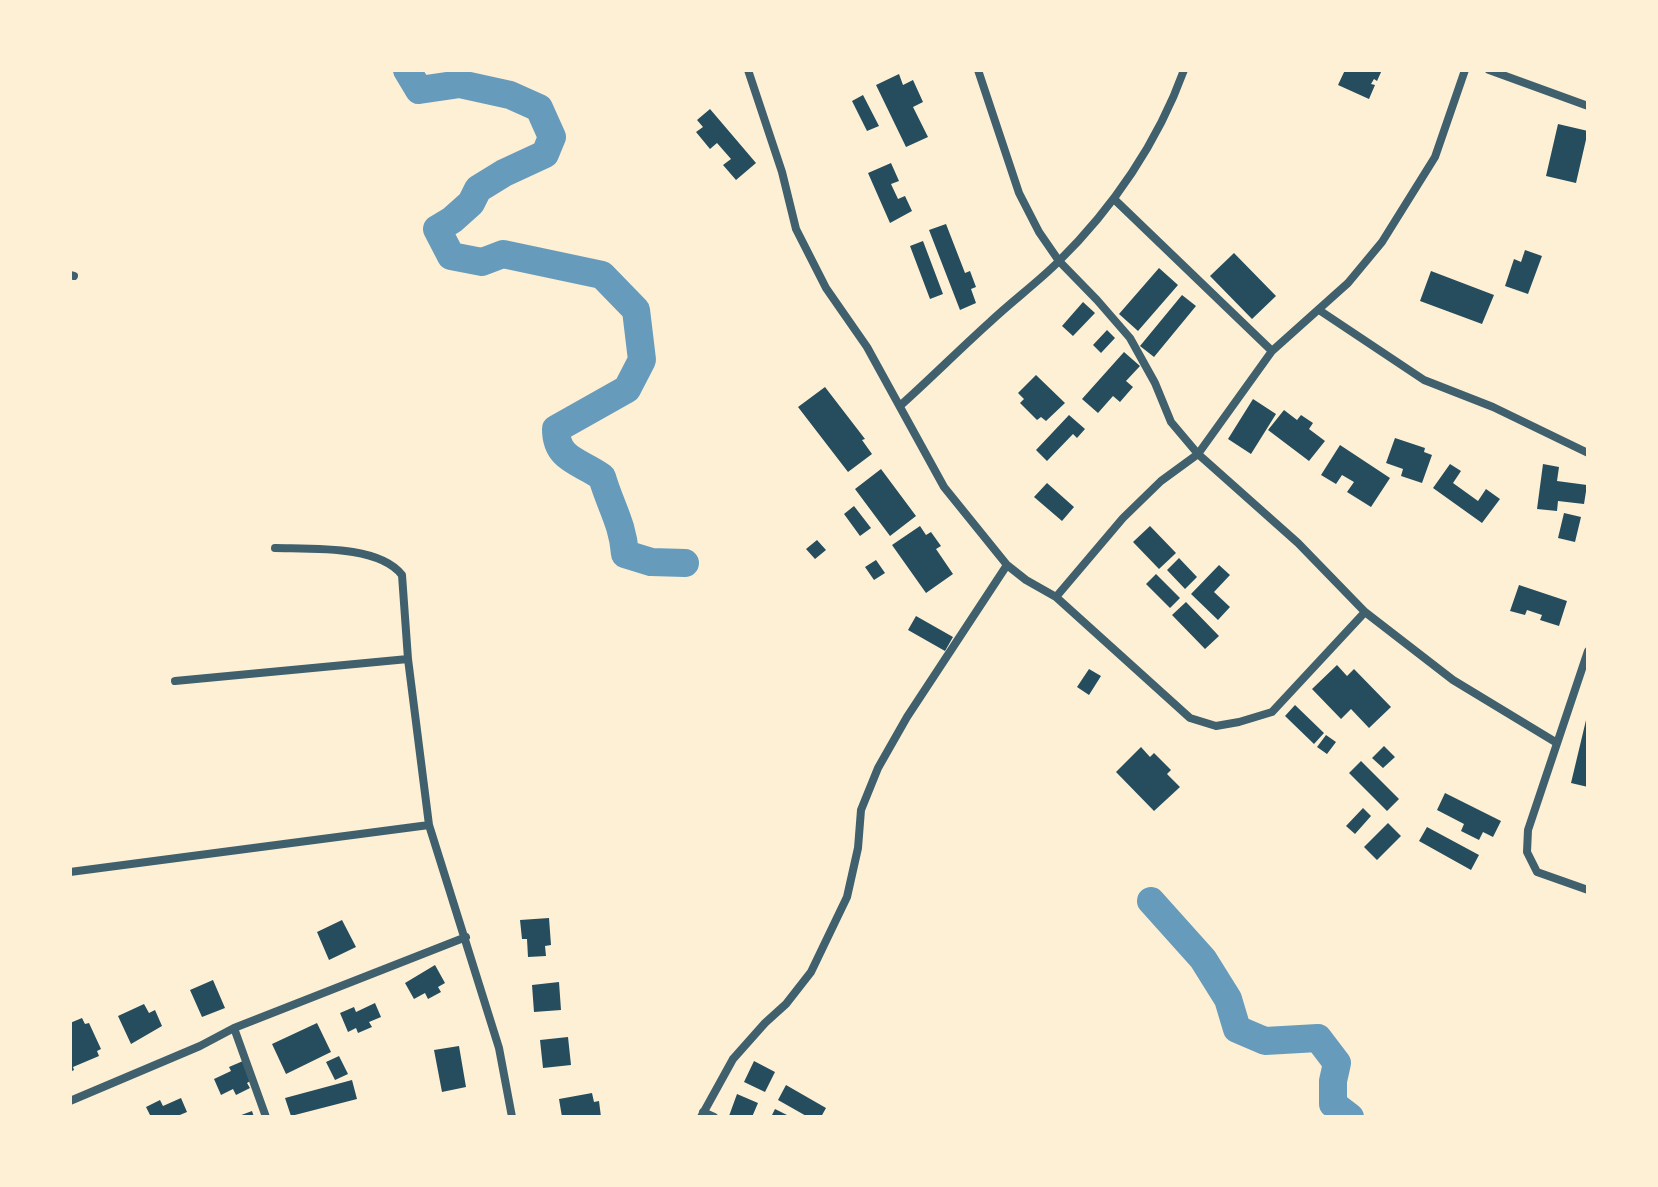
<!DOCTYPE html>
<html>
<head>
<meta charset="utf-8">
<style>
  body { margin:0 }
  #map { position:relative; width:1658px; height:1187px; overflow:hidden; background:#fdf0d5; font-family:"PT Sans",sans-serif }
  canvas { display:block }
  .frame { position:absolute; inset:0; border:72px solid #fdf0d5; pointer-events:none }
</style>
</head>
<body>
<div id="map">
<canvas width="1658" height="1187"></canvas>
<div class="frame"></div>
</div>
<script>
const c = document.querySelector('canvas').getContext('2d');
c.lineJoin = 'round';
function strokePath(path, color, width, dash) { c.strokeStyle = color; c.lineWidth = width; c.lineCap = dash ? 'butt' : 'round'; c.setLineDash(dash || []); c.stroke(path); }
function paint(path, color) { c.fillStyle = color; c.fill(path, 'evenodd'); }
const river = new Path2D(`
  M407,70L419,90L460,84L510,95L539,108L552,137L545,154L504,173L478,189L471,203L452,220L437,229L451,256L482,262L503,254L602,275L636,310L642,360L627,389L556,429C556,460 580,461 602,477C610,505 623,524 625,554L651,562L685,563
  M1151,901L1203,959L1228,999L1237,1029L1265,1041L1318,1038L1337,1063L1333,1081V1104L1350,1117`);
const building = new Path2D(`
  M1345,70H1382L1377,81L1374,79L1371,84L1375,85L1369,99L1338,85Z
  M899,74L903,85L913,80L923,102L913,107L928,137L906,147L876,85Z
  M863,95L879,126L867,131L852,101Z
  M710,109L756,163L736,180L723,165L731,159L717,143L710,149L696,132L703,127L697,120Z
  M1558,124L1588,131L1576,183L1546,176Z
  M891,163L899,181L891,184L898,199L905,196L912,211L890,223L868,173Z
  M946,224L965,273L970,271L976,287L971,289L976,303L960,310L929,230Z
  M923,241L943,294L930,299L910,246Z
  M1525,250L1542,256L1528,294L1505,286L1514,259L1521,262Z
  M1234,253L1276,296L1252,319L1210,276Z
  M1159,268L1178,285L1138,331L1119,314Z
  M1431,271L1494,295L1482,324L1420,301Z
  M1182,295L1196,306L1154,357L1140,346Z
  M1083,302L1095,313L1073,336L1062,326Z
  M1107,330L1115,338L1101,353L1093,345Z
  M1124,352L1140,366L1126,381L1133,387L1120,402L1113,396L1098,413L1082,399Z
  M1036,375L1065,403L1046,421L1041,417L1037,420L1020,403L1024,399L1018,393Z
  M825,387L865,439L862,440L872,454L848,472L798,407Z
  M1253,399L1276,414L1251,454L1228,439Z
  M1284,410L1297,420L1301,415L1313,423L1309,429L1325,441L1309,461L1268,430Z
  M1069,415L1085,429L1077,438L1073,434L1047,461L1036,450Z
  M1395,438L1425,448L1424,452L1432,455L1422,483L1401,476L1403,469L1386,463Z
  M1340,445L1390,478L1371,507L1347,492L1354,482L1342,475L1336,484L1321,475Z
  M1450,464L1461,471L1453,483L1478,501L1486,489L1500,499L1482,523L1433,488Z
  M1543,464L1559,467L1557,481L1587,485L1584,504L1558,501L1557,511L1537,509Z
  M881,469L916,516L890,536L855,489Z
  M1047,483L1074,507L1062,521L1034,497Z
  M854,506L871,528L860,536L844,514Z
  M1564,513L1581,517L1575,542L1558,538Z
  M920,526L926,535L931,532L941,546L936,549L953,574L926,593L892,545Z
  M1150,526L1176,553L1159,569L1133,542Z
  M817,540L826,550L815,559L806,549Z
  M1179,558L1197,577L1185,589L1167,570Z
  M876,560L885,573L874,580L865,567Z
  M1219,565L1230,575L1214,592L1230,607L1218,620L1191,594Z
  M1156,574L1180,598L1170,608L1146,584Z
  M1519,585L1567,601L1559,626L1540,620L1542,615L1527,610L1525,615L1510,611Z
  M1186,602L1219,636L1205,649L1172,615Z
  M916,616L953,637L945,651L908,630Z
  M1337,665L1347,676L1354,669L1391,707L1369,728L1351,709L1341,719L1312,689Z
  M1089,669L1101,676L1089,695L1077,687Z
  M1295,705L1324,733L1314,744L1285,716Z
  M1587,716H1588V787L1571,783Z
  M1326,735L1336,742L1327,754L1317,747Z
  M1384,746L1395,757L1383,768L1372,758Z
  M1141,747L1150,757L1154,753L1171,770L1167,774L1180,787L1154,811L1116,772Z
  M1361,761L1399,799L1387,811L1349,773Z
  M1445,793L1501,821L1493,837L1483,832L1479,840L1461,831L1464,824L1437,810Z
  M1363,808L1371,816L1355,834L1346,826Z
  M1388,823L1401,836L1377,860L1364,847Z
  M1427,827L1479,855L1471,870L1419,841Z
  M549,918L551,945L545,946L546,956L528,957L527,939H522L520,920Z
  M342,920L356,947L329,960L317,932Z
  M435,965L445,983L438,987L441,992L428,999L425,993L414,999L405,983Z
  M213,980L225,1008L202,1017L190,990Z
  M559,982L561,1010L534,1012L532,985Z
  M375,1003L381,1017L369,1022L372,1027L358,1033L356,1028L348,1032L340,1013L354,1007L356,1012Z
  M144,1004L149,1013L155,1010L162,1026L131,1044L118,1016Z
  M82,1018L85,1024L89,1023L101,1049L97,1051L99,1056L73,1067L74,1070L70,1072V1023Z
  M317,1023L331,1052L286,1074L272,1044Z
  M568,1037L571,1065L543,1068L540,1040Z
  M459,1046L466,1087L442,1092L434,1050Z
  M339,1056L348,1074L335,1080L326,1062Z
  M243,1061L252,1080L247,1083L250,1088L236,1095L233,1089L221,1095L214,1079L231,1071L229,1067Z
  M754,1061L775,1072L765,1092L744,1082Z
  M352,1080L357,1099L291,1116L285,1098Z
  M786,1085L826,1108L821,1117H808L778,1100Z
  M592,1093L594,1102L599,1101L601,1117H562L559,1099Z
  M737,1094L758,1103L752,1117L729,1116Z
  M181,1098L187,1112L175,1117H151L146,1107L160,1100L163,1106Z
  M775,1109L791,1117H771Z
  M252,1111L254,1117H236Z`);
const minor = new Path2D(`
  M748,70L782,172L796,229L826,288L867,347L944,487L1007,565L1026,580L1056,597L1190,718L1216,726L1239,722L1272,712L1365,612
  M978,70L1019,193L1039,232L1059,261L1097,300L1130,338L1155,383L1171,422L1198,454L1298,543L1365,612L1453,680L1557,743
  M1489,70L1588,106
  M1114,199L1272,351
  M70,275L74,276
  M1319,310L1424,380L1493,407L1588,453
  M901,405C931,378 960,349 990,322C1012,301 1037,283 1058,262C1113,208 1158,142 1184,70
  M275,548C311,549 379,545 402,575L408,659L429,825L499,1048L512,1117
  M1056,597L1123,518L1161,481L1198,454L1272,351L1348,283L1382,242L1435,157L1465,70
  M1588,651L1528,830L1527,852L1537,872L1588,890
  M175,681L408,659
  M70,872L429,825
  M234,1028L266,1117
  M70,1101L200,1046L234,1028L466,937
  M703,1112L714,1117
  M701,1117L733,1059L765,1023L786,1004L811,972L847,897L858,848L861,810L878,768L907,717L1007,565`);
strokePath(river, '#669bbc', 28);
paint(building, '#264d5e');
strokePath(minor, '#3f606c', 8);
</script>
</body>
</html>
